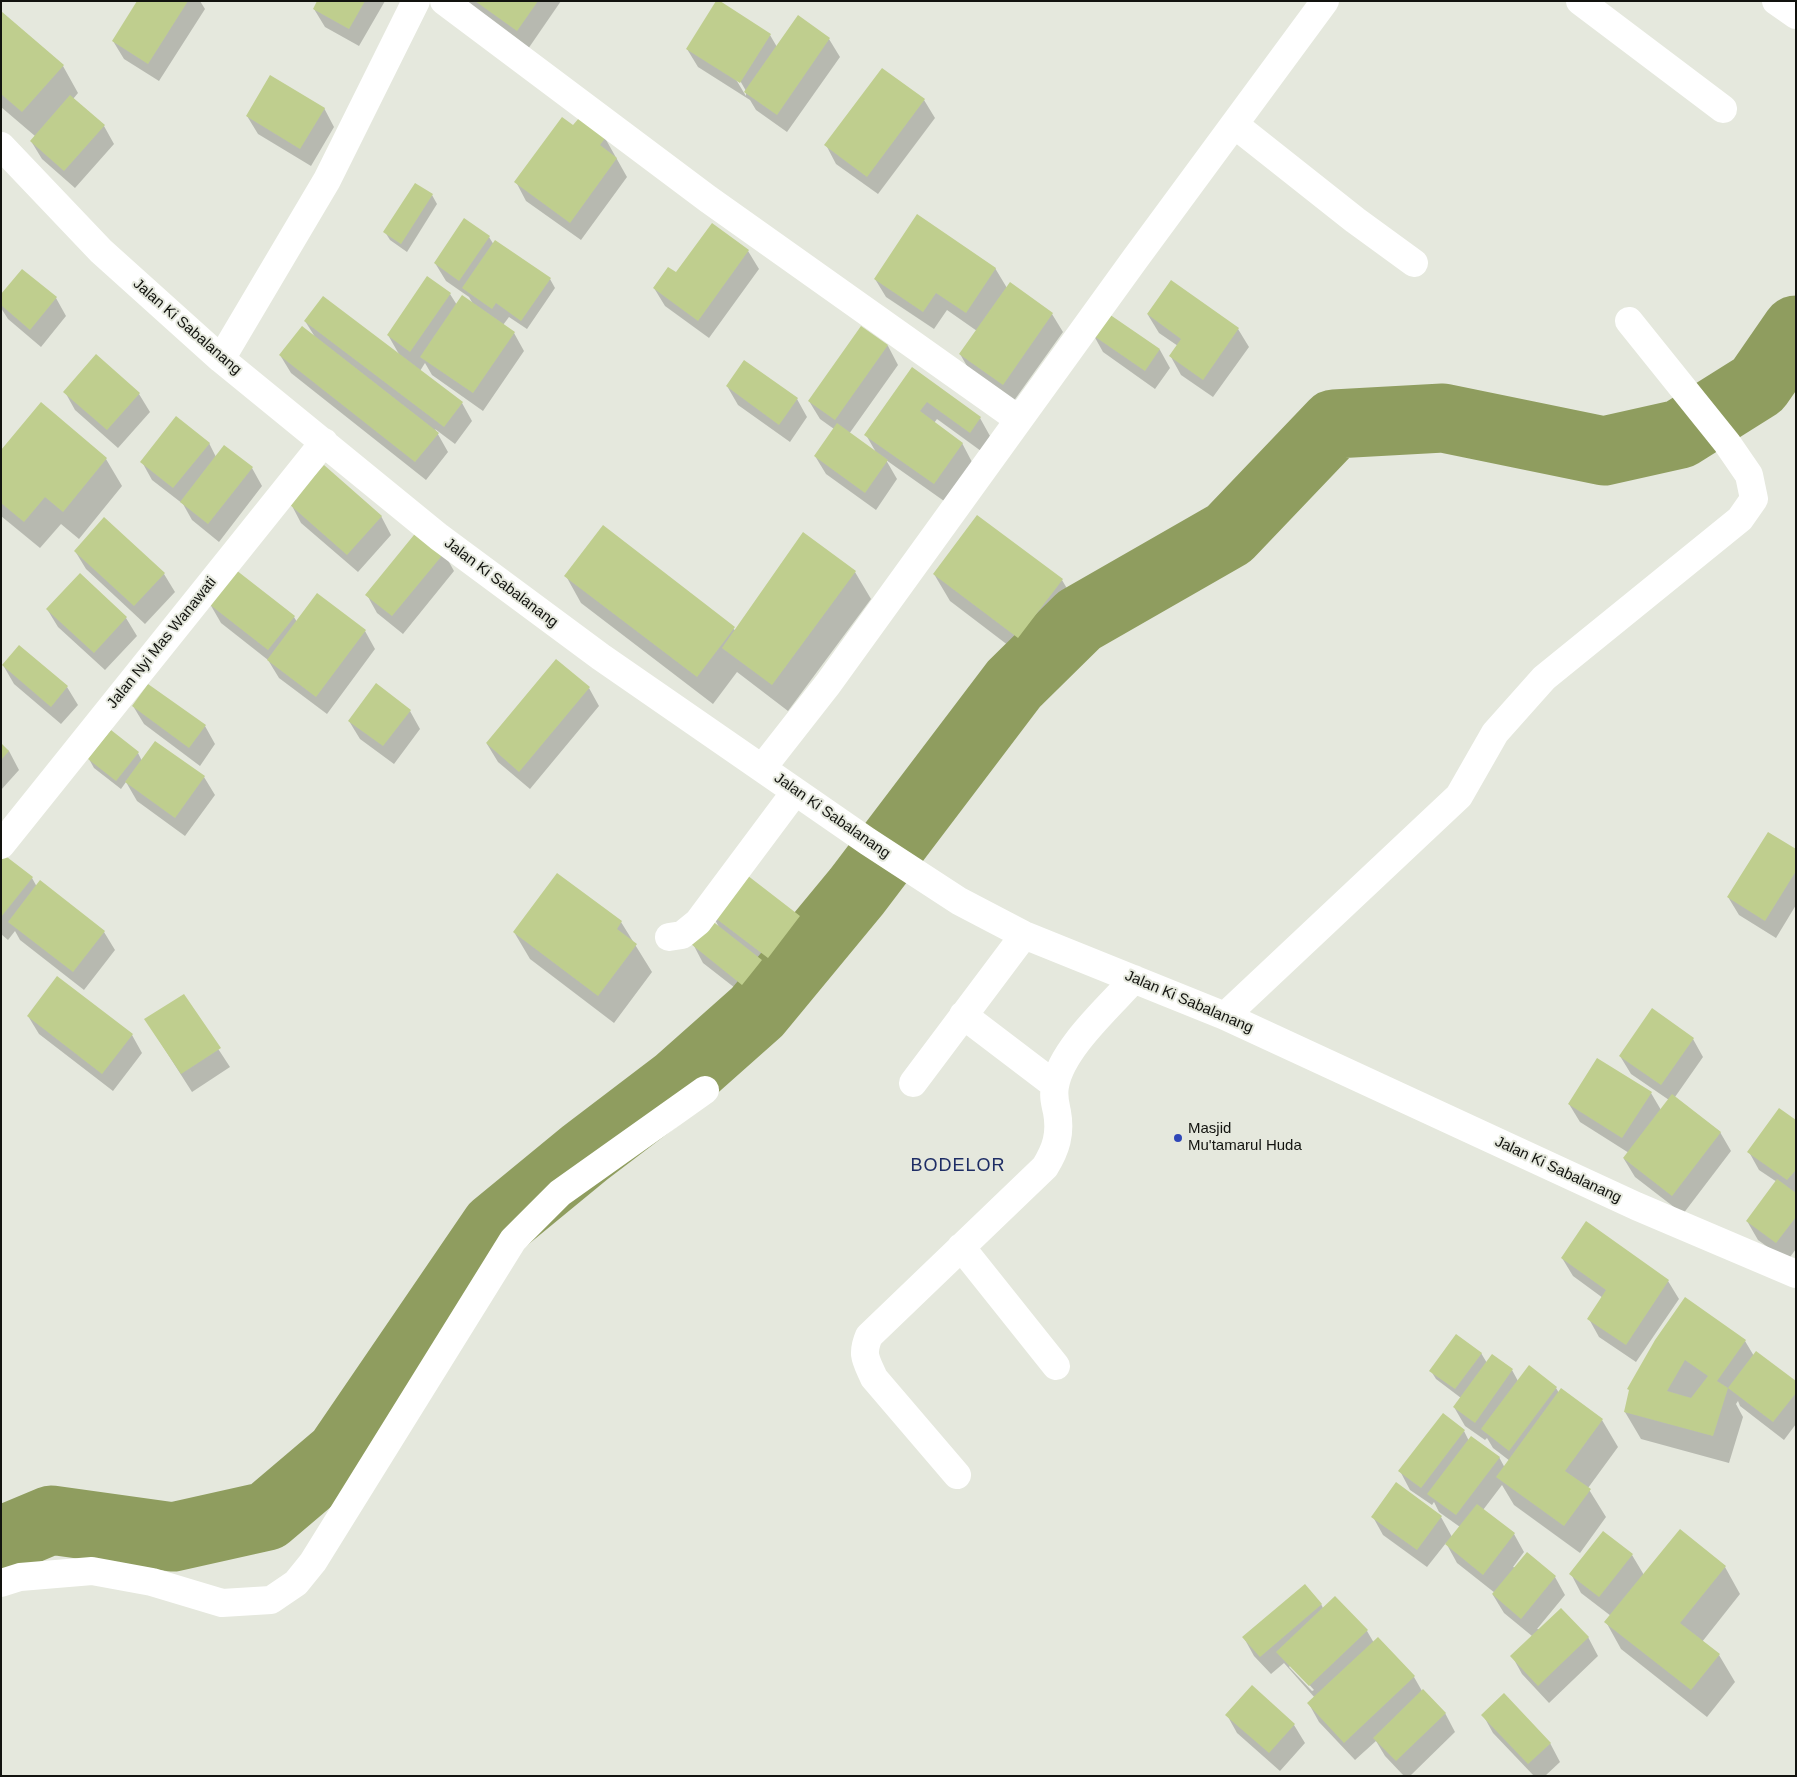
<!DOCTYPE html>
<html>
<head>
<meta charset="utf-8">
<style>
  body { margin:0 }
  #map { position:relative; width:1797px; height:1777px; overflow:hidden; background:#e5e8dd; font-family:Helvetica,sans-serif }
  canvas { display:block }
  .frame { position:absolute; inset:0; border:2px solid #12130f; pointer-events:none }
</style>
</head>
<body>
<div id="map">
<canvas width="1797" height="1777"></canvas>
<div class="frame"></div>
</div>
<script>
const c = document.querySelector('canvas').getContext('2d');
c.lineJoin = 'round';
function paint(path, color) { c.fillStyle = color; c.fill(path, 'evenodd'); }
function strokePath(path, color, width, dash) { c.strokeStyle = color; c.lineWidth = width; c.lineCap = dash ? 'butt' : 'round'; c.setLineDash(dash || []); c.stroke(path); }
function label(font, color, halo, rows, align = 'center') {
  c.font = font + ' Helvetica,sans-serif'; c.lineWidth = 4; c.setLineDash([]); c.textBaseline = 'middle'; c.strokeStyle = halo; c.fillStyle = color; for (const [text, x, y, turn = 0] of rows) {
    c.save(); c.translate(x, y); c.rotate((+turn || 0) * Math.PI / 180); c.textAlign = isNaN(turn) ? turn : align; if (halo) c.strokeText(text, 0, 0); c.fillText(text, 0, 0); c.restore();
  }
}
const shadow = new Path2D(`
  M138,1H200L205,9L159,81L124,59L113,41Z
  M319,1H385L359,46L325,27L314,9Z
  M465,1H561L528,49Z
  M1,12L63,66L78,93L73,99L104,126L114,144L75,188L42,159L31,141L35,136L1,107Z
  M770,35L777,47L829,39L840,57L787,132L756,110L750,100L698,67L687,49ZM738,77L746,91V96L735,78Z
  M924,100L935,118L878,194L836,164L826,145Z
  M324,108L334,127L311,166L258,134L247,116Z
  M574,127L605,138L627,177L581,240L526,201L516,182Z
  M432,195L437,204L407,252L390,240L385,232Z
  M489,237L494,245L550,279L555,288L527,329L509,317L503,325L514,333L524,351L483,411L432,375L425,363L420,371L462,403L472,421L455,444L435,429L448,452L426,480L291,373L280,355L315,337L305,321L400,356L388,335L450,294L457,305L473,304L469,297L446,281L435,263Z
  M748,251L759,269L709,338L665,306L654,288Z
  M995,268L1007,288L1052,314L1063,332L1013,402L971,373L960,354L977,331L947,310L934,329L886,297L875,279Z
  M1,296L56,298L66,316L41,347L8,319L1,308Z
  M1107,314L1160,350L1170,368L1155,389L1103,352L1093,334Z
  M1148,315L1238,329L1249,347L1213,397L1181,375L1171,357L1178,346L1159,333Z
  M862,328L888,346L898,365L849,434L877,454L866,435L912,369L980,418L990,436L981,451L937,419L934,423L962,443L972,462L944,501L886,460L897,479L876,510L826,474L815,456L834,429L820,419L809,401Z
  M727,386L797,399L807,417L790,442L738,405Z
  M65,392L139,394L150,412L118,448L75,410Z
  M42,404L106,459L122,486L79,539L61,524L40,548L1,516V451Z
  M209,443L216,457L252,468L262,486L219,542L192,520L183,504L152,480L142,462Z
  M291,504L381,516L391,535L358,572L301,523Z
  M104,519L164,574L175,592L145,624L86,569L75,551Z
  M603,527L736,631L855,572L871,599L788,711L737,672L713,704L581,603L566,576Z
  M444,553L454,571L403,634L377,613L367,595Z
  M934,574L1062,580L1078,607L1034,665L950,601Z
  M210,604L294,617L297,622L365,631L375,649L327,714L279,678L268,660L221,623Z
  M47,609L126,618L137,636L105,670L58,627Z
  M19,647L67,687L78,705L61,724L14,684L3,665Z
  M589,688L599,706L530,789L498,762L487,744Z
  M133,706L205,726L215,744L200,766L144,724Z
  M410,711L420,729L394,764L360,739L349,721Z
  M1,745L9,751L19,770L1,790Z
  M138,753L142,761L204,777L215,795L185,836L137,801L126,782L121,789L94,768L89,759Z
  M1796,851V905L1776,938L1739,915L1728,897Z
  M1,858L32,878L37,887L40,882L104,932L115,950L84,990L20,940L15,931L8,940L1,934Z
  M743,874L799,917L810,935L779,976L762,963L771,980L753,1002L703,963L693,944L720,929L712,914Z
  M621,922L652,972L614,1023L530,959L514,932Z
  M183,995L230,1067L192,1092L146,1020Z
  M28,1016L132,1035L142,1053L113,1091L39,1034Z
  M1693,1039L1703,1057L1675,1097L1720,1132L1731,1151L1683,1214L1635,1177L1624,1159L1629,1153L1580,1122L1569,1104L1651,1093L1661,1110L1669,1100L1631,1074L1620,1056Z
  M1796,1122V1249L1787,1261L1758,1240L1747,1221L1777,1182L1759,1170L1749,1152Z
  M1562,1258L1668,1281L1679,1299L1636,1362L1599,1337L1589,1319L1603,1298L1573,1276Z
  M1656,1341H1745L1754,1356L1796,1382V1424L1784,1440L1740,1406L1738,1401L1736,1404L1743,1417L1729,1463L1641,1439L1625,1412Z
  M1481,1353L1487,1363L1512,1370L1518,1381L1556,1388L1559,1393L1602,1420L1618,1447L1588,1488L1606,1517L1580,1553L1514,1505L1502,1485L1483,1510L1514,1534L1524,1552L1513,1567L1555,1577L1565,1595L1537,1629L1588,1637L1598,1656L1549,1703L1522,1674L1512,1656L1532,1636L1504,1613L1493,1595L1495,1593L1457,1563L1446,1543L1427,1567L1383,1535L1373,1517H1441L1452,1537L1460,1527L1439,1512L1434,1502L1432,1505L1410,1490L1400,1471L1464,1431L1469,1441L1499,1457L1505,1468L1510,1461L1493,1448L1487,1438L1485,1440L1465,1426L1454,1407L1461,1398L1436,1379L1431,1371Z
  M1632,1555L1644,1575L1725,1567L1740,1594L1702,1642L1719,1655L1735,1682L1707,1717L1621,1649L1606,1622L1611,1616L1581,1593L1571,1574Z
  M1321,1604L1323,1608L1367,1631L1374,1643L1378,1639L1414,1677L1422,1691L1445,1713L1455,1732L1410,1776H1404L1385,1756L1376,1741L1355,1760L1319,1722L1309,1704L1315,1698L1284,1663L1271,1674L1254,1656L1244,1638ZM1291,1665L1314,1690L1312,1691L1289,1667Z
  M1252,1687L1294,1725L1305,1743L1280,1771L1237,1733L1227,1715Z
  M1483,1715L1550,1743L1560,1762L1545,1776H1534L1493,1733Z`);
const river = new Path2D(`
  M1,1541L51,1520L173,1537L267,1516L340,1454L495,1227L585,1153L677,1083L757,1012L857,891L1014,684L1079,620L1229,534L1334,424L1443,418L1604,451L1680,434L1758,385L1796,330`);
const building = new Path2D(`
  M137,1H188L148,64L112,41Z
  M317,1H365L349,29L313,9Z
  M475,1H538L517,31Z
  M716,1H720L771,34L740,83L686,49Z
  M1,11L64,65L22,112L1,94Z
  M798,15L830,38L777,115L744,92Z
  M882,68L925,99L867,177L824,145Z
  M270,75L325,108L300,149L246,116Z
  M70,95L105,125L64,171L30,141Z
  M562,117L573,125L579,118L606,137L600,145L617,158L570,223L514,182Z
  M415,183L433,194L401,244L383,232Z
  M917,214L996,268L966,313L936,293L923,312L874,279Z
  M464,218L490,236L459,281L434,263Z
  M712,223L749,250L698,321L653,288L668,267L676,272Z
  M495,240L551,278L521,321L496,303L492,309L462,288Z
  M22,269L57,297L30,330L1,305V294Z
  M427,276L451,293L410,352L387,335Z
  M1171,280L1239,328L1203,380L1169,356L1181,339L1147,314Z
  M1010,282L1053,313L1003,385L959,354Z
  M462,295L515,332L473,393L420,357Z
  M323,296L463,402L444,427L304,321Z
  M1106,312L1160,349L1145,371L1091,334Z
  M302,326L439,433L415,462L279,355Z
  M861,326L888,345L835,420L808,401Z
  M96,354L140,393L107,430L63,392Z
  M744,360L798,398L779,425L726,386Z
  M912,367L981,417L970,433L927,402L920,411L963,443L934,484L864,435Z
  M41,402L107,458L63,512L45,497L24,522L1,503V450Z
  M176,416L210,443L173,488L140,462Z
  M837,423L888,460L865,493L814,456Z
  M224,445L253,467L208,524L180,502Z
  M324,465L382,516L347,555L289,504Z
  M977,515L1063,579L1018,638L933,574Z
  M104,517L165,573L134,606L74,551Z
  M603,525L735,627L697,677L564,576Z
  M418,530L445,552L392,616L365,595Z
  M803,532L856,571L772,685L722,648Z
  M236,570L295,616L268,650L209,604Z
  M80,573L127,617L94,653L46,609Z
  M317,593L366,630L316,697L267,660Z
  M19,645L68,686L51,707L2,665Z
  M556,659L590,687L519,772L486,743Z
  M376,683L411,710L383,746L348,721Z
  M148,684L206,725L189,748L132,706Z
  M111,730L139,752L116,781L88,759Z
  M155,741L205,776L175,818L125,782Z
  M1,743L9,751L1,760Z
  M1768,832L1796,849V871L1765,921L1727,897Z
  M3,854L33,877L1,917V856Z
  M743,872L800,916L768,958L710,914Z
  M557,873L622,921L617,929L637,944L598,996L513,932Z
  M40,880L105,931L73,972L8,922Z
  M711,920L762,960L742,985L691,944Z
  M57,976L133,1034L102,1074L27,1016Z
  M184,994L221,1048L181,1074L144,1019Z
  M1652,1008L1694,1038L1661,1085L1619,1056Z
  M1597,1058L1652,1092L1622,1138L1568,1104Z
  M1672,1094L1721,1132L1672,1196L1623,1158Z
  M1779,1108L1796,1120V1170L1787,1180L1747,1152Z
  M1777,1179L1796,1193V1217L1776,1243L1746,1221Z
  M1586,1221L1669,1280L1626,1345L1587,1319L1606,1290L1561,1258Z
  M1685,1297L1746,1340L1717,1381L1728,1388L1713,1436L1624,1412L1629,1390L1627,1389L1655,1340ZM1685,1360L1708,1376L1691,1398L1667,1391Z
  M1456,1334L1482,1353L1455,1389L1429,1371Z
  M1756,1351L1796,1381V1393L1773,1422L1728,1388Z
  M1492,1354L1513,1369L1475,1423L1453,1407Z
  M1529,1365L1557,1387L1509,1451L1481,1429Z
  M1561,1388L1603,1419L1565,1471L1591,1489L1564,1526L1496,1477Z
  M1443,1413L1465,1430L1421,1488L1398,1471Z
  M1471,1436L1500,1457L1456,1515L1427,1494Z
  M1396,1482L1442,1516L1417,1550L1371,1517Z
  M1477,1504L1515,1533L1483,1575L1445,1544Z
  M1680,1529L1726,1566L1680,1623L1720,1654L1691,1690L1604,1622Z
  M1603,1531L1633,1554L1599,1597L1569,1574Z
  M1527,1552L1556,1576L1521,1619L1492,1594Z
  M1305,1584L1322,1604L1260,1657L1242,1637Z
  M1335,1596L1368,1630L1309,1686L1276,1652Z
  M1561,1608L1589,1637L1538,1686L1510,1656Z
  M1378,1637L1415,1676L1344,1743L1307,1703Z
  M1252,1685L1295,1724L1269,1753L1225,1715Z
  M1423,1689L1446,1713L1396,1761L1373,1738Z
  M1504,1693L1551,1743L1528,1764L1481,1715Z`);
const minor = new Path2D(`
  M444,1L708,199L1018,419
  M1580,1L1723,109
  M1776,1L1796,15
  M1235,125L1355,220L1414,263
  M1,146L101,251L221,359L439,537L601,657L867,841L959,901L1024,935L1225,1016L1636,1206L1796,1274
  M221,359L327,180L416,1
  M763,767L828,684L1135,259L1325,1
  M1,845L324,442
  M669,937L682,935L698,922L795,792
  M963,1015L1055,1085
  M1225,1016L1459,796L1495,733L1544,678L1740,519L1754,499L1749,475L1727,443L1629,321
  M913,1083L1024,935
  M961,1247L1056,1366
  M957,1475L874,1378C866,1360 861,1355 869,1336L1045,1167C1056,1149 1061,1134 1057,1112C1055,1103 1053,1096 1055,1086C1061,1049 1110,1006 1134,979
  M1,1583L20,1577L92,1571L152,1582L222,1603L271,1600L296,1583L313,1562L513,1240L560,1193L705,1090`);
const markers = [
  [1178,1138,5,"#2f47b8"]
];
const streetNames = [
  ["Jalan Ki Sabalanang",187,327,41],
  ["Jalan Ki Sabalanang",501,583,37],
  ["Jalan Nyi Mas Wanawati",162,643,-51],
  ["Jalan Ki Sabalanang",832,816,35],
  ["Jalan Ki Sabalanang",1189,1002,23],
  ["Jalan Ki Sabalanang",1558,1170,25]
];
const poiNames = [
  ["Masjid",1188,1129],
  ["Mu'tamarul Huda",1188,1146]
];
const quarterNames = [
  ["BODELOR",958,1166]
];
paint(shadow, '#0003');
strokePath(river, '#8f9d5f', 69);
paint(building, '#bfce8e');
strokePath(minor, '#fff', 28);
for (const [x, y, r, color] of markers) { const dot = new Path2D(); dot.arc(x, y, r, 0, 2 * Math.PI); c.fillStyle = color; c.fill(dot); strokePath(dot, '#e5e8dd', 2); }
label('15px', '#12130f', '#e5e8dd', streetNames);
label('15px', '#12130f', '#e5e8dd', poiNames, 'left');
c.letterSpacing = '1px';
label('18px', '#1e2d65', '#e5e8dd', quarterNames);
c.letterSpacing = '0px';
</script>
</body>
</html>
